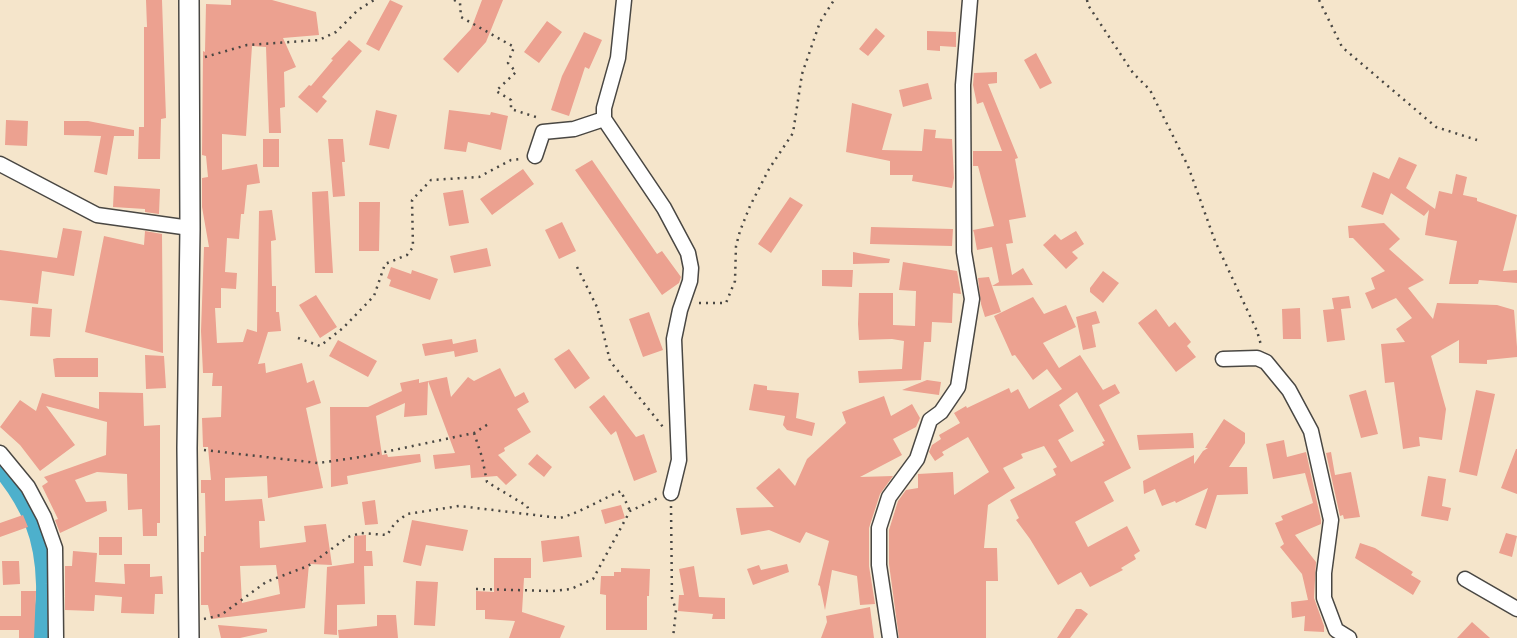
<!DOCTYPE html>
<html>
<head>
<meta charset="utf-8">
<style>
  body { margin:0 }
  canvas { display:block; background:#f5e5cb }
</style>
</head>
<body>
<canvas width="1517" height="638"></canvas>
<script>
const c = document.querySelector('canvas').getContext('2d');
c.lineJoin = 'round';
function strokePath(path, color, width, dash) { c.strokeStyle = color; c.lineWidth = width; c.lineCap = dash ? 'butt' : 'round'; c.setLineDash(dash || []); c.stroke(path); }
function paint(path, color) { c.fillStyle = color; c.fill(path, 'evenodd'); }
const canal = new Path2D(`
  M0,469C29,504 43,537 44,584C45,602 40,620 40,638`);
const building = new Path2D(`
  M146,0H162L166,118L161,119L160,159H138L139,127H144V27H147Z
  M231,0H272L316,12L319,35L283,38L296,67L284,72L285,107L280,108L281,133H269L266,47L252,46L246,136L222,134V170L257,164L260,183L247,185L244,214H241L239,239L227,238L225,272L237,273L236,289L221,288V308H215L217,343L243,342L247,329L257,332L259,211L272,210L276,240L271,241L272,286H276V312H279L281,331L268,332L258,364L265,363L266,373L302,363L307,383L314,380L321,403L306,408L323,488L268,498L267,476L225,478V501L262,499L265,521H259L260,548L306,542L304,526L326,524L332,565L309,564L305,608L211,619L208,605H201V552H204V536H206L205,493H201V480H211L208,447H203L202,418L221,417L222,386H212L213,373H203L201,331L204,247H209L202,207V178L208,177L206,156L202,155L203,51L205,52L206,4L231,5ZM276,565L280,594L242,603L240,566Z
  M390,0L403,6L379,51L366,44Z
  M482,0H503L486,42L458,73L443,59L471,29Z
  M547,21L562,32L539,63L524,52Z
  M876,28L885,36L868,56L859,49Z
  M927,31L956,32V47L940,46V51L927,50Z
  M584,32L602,40L589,69L585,67L569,116L551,110L562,76Z
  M349,40L362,51L322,97L327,101L317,113L298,97L309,85L311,86L333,60L331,59Z
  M1036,53L1052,83L1040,89L1024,60Z
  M997,72V83L988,84L1018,158L1015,159L1026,217L1009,220L1013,243L1006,244L1012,275L1023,268L1033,285L992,286L1001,312L985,317L981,304L978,278L989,277L992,286L999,282L992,247L977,250L974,233L973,230L994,226L978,166H973V151H1002L983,102L977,104L973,85L974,73Z
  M928,83L932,99L903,107L899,90Z
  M852,103L892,114L882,150L922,151L924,129L936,130L935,138L952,139L954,178L952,188L912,181L913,175H890V161L846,152Z
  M376,110L397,115L389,149L369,145Z
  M449,110L490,115L491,112L508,116L501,150L468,142L466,152L444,149Z
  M6,120L28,121L27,146L5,145Z
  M64,121H88L134,130V136H114L107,175L94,172L101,136L64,135Z
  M263,139H279V167H263Z
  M328,139H343L345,162H342L345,196L333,197Z
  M1399,157L1417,165L1406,188L1435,209L1439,191L1452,194L1456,174L1467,177L1463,195L1477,198V201L1517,215L1503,271L1517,270V283L1479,280L1478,284H1449L1457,241L1425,235L1429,210L1424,216L1391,193L1383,215L1361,207L1373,172L1389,179Z
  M592,160L657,254L662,251L681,277L679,283L662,295L575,170Z
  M523,169L534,184L492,215L480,199Z
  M114,186L160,189L159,214L145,212V209L113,207Z
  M463,190L469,223L449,226L443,193Z
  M328,191L333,273H315L312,192Z
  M790,197L803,205L771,253L758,244Z
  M359,202H380L379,251H359Z
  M562,222L576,251L559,259L545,230Z
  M1384,223L1400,239L1389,249L1424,280L1408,288L1433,319L1437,303L1497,305L1514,310L1517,347V357L1487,360V364L1459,363V340L1431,356L1446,409L1442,440L1419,437L1420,446L1403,449L1394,382L1385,383L1381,344L1405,342L1396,329L1412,318L1396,298L1372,309L1365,293L1375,289L1371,278L1385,271L1353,238H1349L1348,226Z
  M871,227L953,229L952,246L870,244Z
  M63,228L82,231L74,276L42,271L38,304L0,300V250L57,258Z
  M145,231L162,234L163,353L85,332L104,236L144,245Z
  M1076,231L1084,244L1072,252L1078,258L1066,269L1043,245L1055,234L1061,240Z
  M487,248L491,266L454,273L450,256Z
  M853,252L890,259L889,263L853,264Z
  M903,262L957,271L961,294L953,293L952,323L932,322L931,342H924L921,380L859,383L858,371L902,369L904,341L892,339L859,340L858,324L859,293H893V325L915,326L916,291L899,290Z
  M391,267L411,274L412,270L438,279L430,300L389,286L391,280L387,278Z
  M822,270H853L852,287L822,286Z
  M1103,271L1119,283L1103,303L1090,292V288Z
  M316,295L337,327L320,338L299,305Z
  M1349,296L1351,308L1341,309L1345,340L1327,342L1323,310L1334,309L1332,298Z
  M1033,297L1044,314L1066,305L1076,327L1043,343L1059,368L1080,355L1103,390L1115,384L1120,393L1099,405L1131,468L1104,482L1114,501L1075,522L1088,547L1127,526L1140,551L1134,555L1136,559L1121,568L1123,570L1090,587L1081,572L1058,585L1030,539L1016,520L1019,518L1010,500L1056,475L1053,469L1057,467L1044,446L1021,454L1023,458L1003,468L1015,488L988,505L984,548H997L998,581H986V638H899L889,564V530L898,501L906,490L918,488V474L953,472L954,495L989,472L968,437L942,452L944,455L935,461L929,452L932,445L941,439L939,435L960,423L954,413L966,406L967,408L1009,388L1011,393L1018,389L1029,409L1062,389L1047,369L1033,380L1015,355L1012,356L994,316ZM1077,392L1105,441L1102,442L1104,445L1071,462L1058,440L1074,431L1059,405Z
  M32,307L52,309L50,337L30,336Z
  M1300,308L1301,339H1283L1282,309Z
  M1156,309L1169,327L1175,322L1191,342L1187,346L1196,357L1176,372L1138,323Z
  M1096,311L1100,323L1092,325L1096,347L1083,350L1076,317Z
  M649,312L663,350L643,357L629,319Z
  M452,339L453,344L476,339L478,352L455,357L454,351L425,356L422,344Z
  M338,340L377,361L368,377L329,356Z
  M569,349L590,378L575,389L554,359Z
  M145,355L164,356L166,388L146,389Z
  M57,358H98V377H55L53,359Z
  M500,368L515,397L524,392L529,402L517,409L531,432L504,448L505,451L498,455L517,475L506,485L497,476L471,478L470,465L435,469L433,455L455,453L428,381L447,377L451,397L468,377L474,381Z
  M419,379V383L428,381L427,415L404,417L405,403L376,416L382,455L387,454L388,457L420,454L421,462L347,476L348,484L331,487L330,407H368L402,391L400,383Z
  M927,380L941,382L939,395L902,390Z
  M754,384L767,386V390L799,393L796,418L815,423L812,436L787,430L783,425L785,416L749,410Z
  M1366,390L1378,434L1361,438L1349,395Z
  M1476,390L1495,394L1477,476L1459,472Z
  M99,392L143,393L144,426L160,425V523H157V536H143L142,509L128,510L127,474L97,472L75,480L86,502L106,501L107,511L60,533L55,520L58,519L42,486L48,482L44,477L106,455L107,422L46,406L75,445L40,471L20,445L0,427L20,400L36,411L42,393L99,409Z
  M604,395L636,437L644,434L657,472L634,481L616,431L611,435L589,407Z
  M884,396L891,416L912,404L920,418L916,427L893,439L902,455L860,477L893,476L880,494L869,528V566L875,604L860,605L857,576L832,570L825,610L820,586L818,585L829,541L806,532L800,543L769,530L741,535L736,508L774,507L756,488L779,468L795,486L807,459L846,423L842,412Z
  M1224,419L1245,433V443L1229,467H1247L1248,494L1217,495L1206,529L1195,525L1208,488L1176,503L1175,501L1162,506L1155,489L1144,494L1143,481L1194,455V464L1203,451L1208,448H1205Z
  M1193,433L1194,448L1139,450L1137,435Z
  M1284,440L1287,457L1306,452L1321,520V524L1295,535L1316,562L1314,598L1324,626V632L1304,631L1305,616L1292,618L1291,602L1308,600L1302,574L1280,547L1284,544L1275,523L1283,520L1281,516L1313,503L1305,473L1273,479L1266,444Z
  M1516,449H1517V494L1501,488Z
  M1331,452L1335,475L1351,472L1360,517L1344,519L1343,515L1340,516L1326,453Z
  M537,454L552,467L544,477L528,464Z
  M1428,476L1446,479L1442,506L1451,508L1448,521L1421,516Z
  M375,500L378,524L365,525L362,502Z
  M621,505L625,518L605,524L601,510Z
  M23,515L28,527L0,537V523Z
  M412,520L468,530L463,551L426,545L421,566L403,562Z
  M1506,533L1517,536L1512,557L1499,553Z
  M366,535V551H372L373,566H364L365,604L337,605V635L324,634L327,567L354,563V536Z
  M579,536L582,557L543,562L541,541Z
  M99,537H122V555H99Z
  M1360,543L1375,548L1413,572L1411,575L1421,581L1413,595L1355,558Z
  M73,551L97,553L95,582L125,584L124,564H150V577L162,576L163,594H155L154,614L121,613L122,597L95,595L94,611L65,610V566H72Z
  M494,558H531V578H524L522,612L565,626L560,638H509L515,621L485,619V610H476V591L494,592Z
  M2,561H19L20,584L3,585Z
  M787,564L789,572L753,585L747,569L759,565L761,570Z
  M694,566L699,597L725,598V619H712L713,614L678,611L679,595H684L679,569Z
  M621,568L650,569L649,596H647V630H606V595L600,594L601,576H614V572H621Z
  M416,581L438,582L435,626L414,625Z
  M21,591H36L34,638H19V630H0V616H21Z
  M870,607L874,638H821L827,622L826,616Z
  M1076,609H1081L1088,614L1070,638H1057Z
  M377,615H396L398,638H339L338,630L377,626Z
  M1472,622L1490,638H1457Z
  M218,625L267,629V632L240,638H221Z`);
const path = new Path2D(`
  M454,0L460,3L461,17L514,47L508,63L516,72L496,91L511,100V109L539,118
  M1087,0L1088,5L1133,73L1150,90L1188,166L1215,241L1257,331L1261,345
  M1319,0L1342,47L1436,127L1477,140
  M205,57L247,45L319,40L336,32L358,10L374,0
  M577,267L597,307L610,361L663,427
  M699,303H726L735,281L736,246L740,231L750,206L769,169L793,133L802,74L820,22L834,0
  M298,338L320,346L343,328L374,296L385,264L407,255L413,247L412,200L431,180L479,177L511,160L520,159
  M474,433L482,457L487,482L527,506L530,513
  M204,450L318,463L361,457L474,433L490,423
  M671,506L672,598L676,610L673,638
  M476,589L552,591L571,589L593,579L630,511L658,498
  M204,619L221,615L266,582L308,566L348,537L361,533L387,535L395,523L407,514L459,506L560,518C581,512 600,500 621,491L630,511`);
const minor = new Path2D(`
  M624,0L618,58L604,108V119L664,208L688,253L691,268L690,281L680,310L674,339L679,460L671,493
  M535,156L543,132L574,129L604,119
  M0,164L97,215L190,228
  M1223,359L1257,358L1266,362L1289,390L1311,431L1331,520L1324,573V598L1336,630L1349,638
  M0,453L28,487L44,517L55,548L56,638
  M1465,579L1517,609
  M890,638L879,565V528L889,497L917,459L930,420L941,412L958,387L972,299L964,252L963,85L970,0`);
const major = new Path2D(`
  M189,638L187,448L190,228L189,0`);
strokePath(canal, '#4db0cc', 16);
paint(building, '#eca190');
strokePath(minor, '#494743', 17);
strokePath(major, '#494743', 22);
strokePath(path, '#494743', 2.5, [2, 5]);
strokePath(minor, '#fff', 14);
strokePath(major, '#fff', 19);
</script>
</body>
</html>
